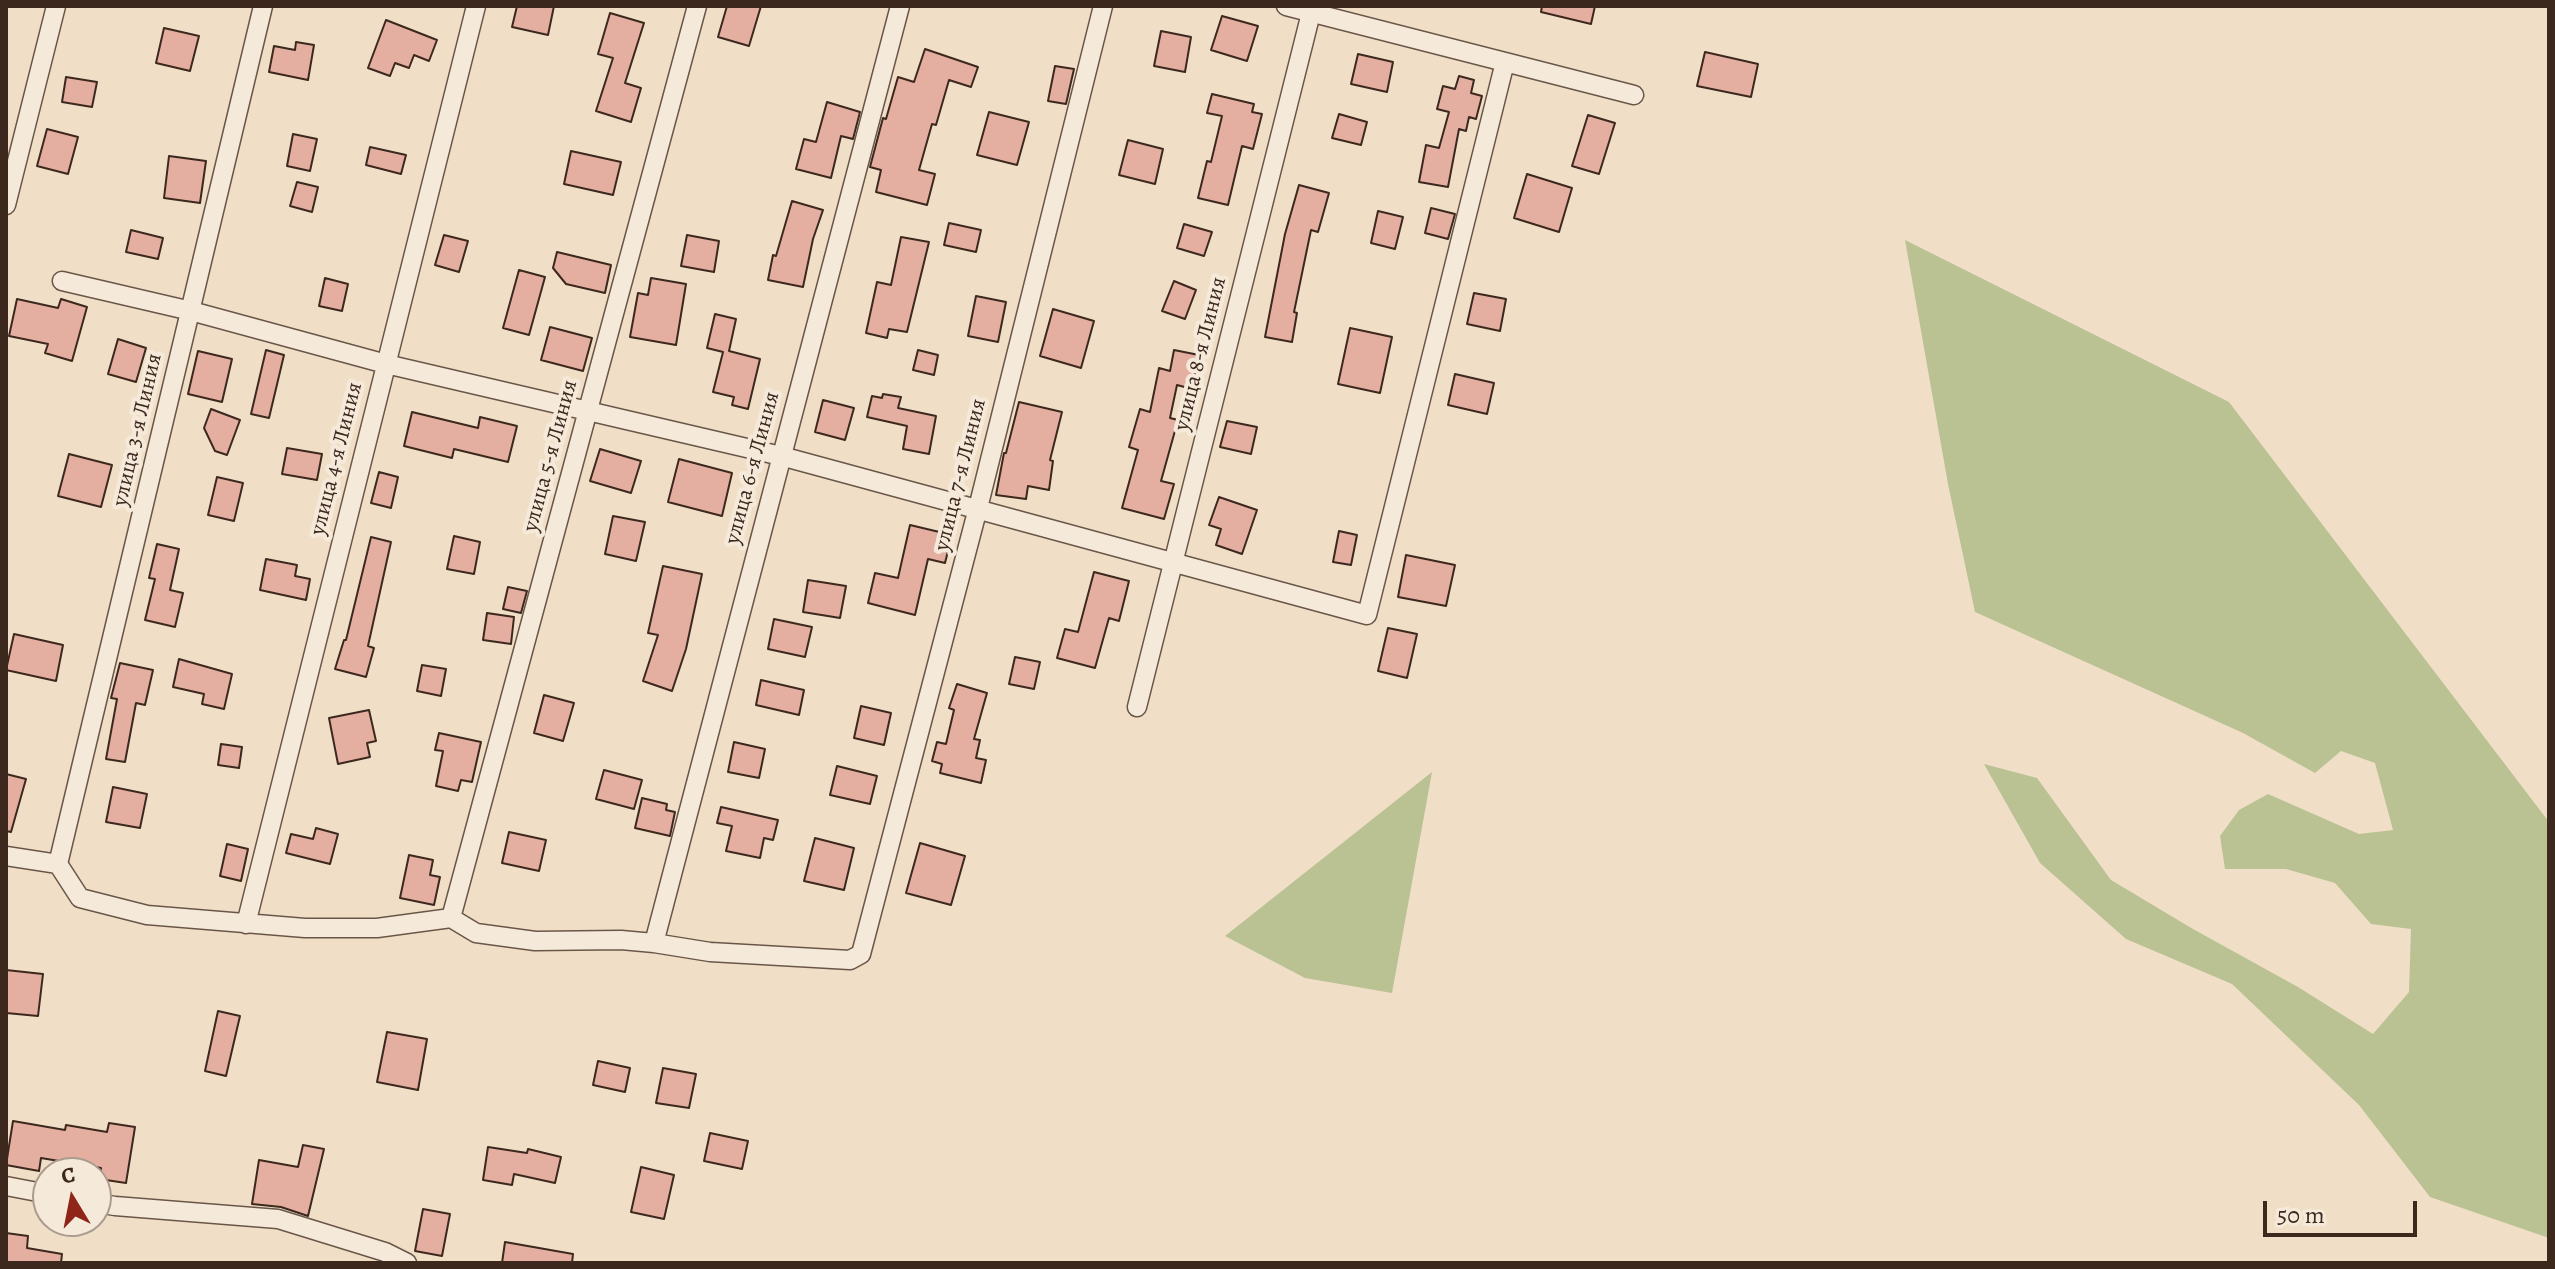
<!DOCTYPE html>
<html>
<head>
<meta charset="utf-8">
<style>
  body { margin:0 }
  #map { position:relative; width:2555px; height:1269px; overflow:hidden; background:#f0dfc6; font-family:Alegreya,serif }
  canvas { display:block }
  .frame { position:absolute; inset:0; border:8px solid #3d281e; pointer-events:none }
  .north { position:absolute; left:32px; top:1157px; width:80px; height:80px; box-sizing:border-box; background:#f5eada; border:2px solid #ab9c8f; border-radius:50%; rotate:350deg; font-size:22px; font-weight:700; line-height:32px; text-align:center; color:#3d281e }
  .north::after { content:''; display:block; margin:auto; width:28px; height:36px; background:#8f2418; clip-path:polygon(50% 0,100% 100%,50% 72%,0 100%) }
  .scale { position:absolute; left:2263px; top:1201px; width:154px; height:36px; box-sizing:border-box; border:4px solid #3d281e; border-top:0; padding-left:10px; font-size:24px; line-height:28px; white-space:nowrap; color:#3d281e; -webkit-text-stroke:6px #f5eada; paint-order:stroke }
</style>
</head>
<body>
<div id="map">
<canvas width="2555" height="1269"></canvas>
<div class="frame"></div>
<div class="north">С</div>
<div class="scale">50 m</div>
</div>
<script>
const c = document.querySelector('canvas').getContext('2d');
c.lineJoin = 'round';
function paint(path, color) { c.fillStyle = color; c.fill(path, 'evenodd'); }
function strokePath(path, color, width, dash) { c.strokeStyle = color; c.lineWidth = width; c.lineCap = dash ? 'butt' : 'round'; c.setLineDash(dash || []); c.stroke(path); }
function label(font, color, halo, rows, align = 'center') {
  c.font = font + ' Alegreya,serif'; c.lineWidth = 8; c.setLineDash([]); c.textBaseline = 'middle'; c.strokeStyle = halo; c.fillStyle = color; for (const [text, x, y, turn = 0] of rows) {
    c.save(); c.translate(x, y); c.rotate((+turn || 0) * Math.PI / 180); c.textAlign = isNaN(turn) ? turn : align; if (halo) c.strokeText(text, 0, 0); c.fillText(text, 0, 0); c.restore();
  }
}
const green = new Path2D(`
  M1905,240L2229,402L2549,822V1238L2430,1197L2359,1105L2232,984L2126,939L2040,863L1984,764L2037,778L2111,880L2193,929L2298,987L2373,1034L2409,992L2411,929L2371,924L2335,883L2286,869H2225L2220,836L2239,810L2268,794L2359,834L2393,830L2375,763L2341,751L2315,773L2243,733L1975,612L1948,484Z
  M1432,772L1392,993L1305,978L1225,936Z`);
const building = new Path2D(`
  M517,6H554L548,35L512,27Z
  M727,6H761L749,46L718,37Z
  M1542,6H1595L1591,24L1541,12Z
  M610,13L644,23L625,83L641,88L631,122L596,111L613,58L598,54Z
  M1222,16L1258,26L1247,61L1211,50Z
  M386,20L437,40L429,61L414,55L409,68L395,63L390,76L368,68Z
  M164,28L199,36L190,71L156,63Z
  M1161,31L1191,37L1185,72L1154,66Z
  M296,42L314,45L308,80L269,72L274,46L295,50Z
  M925,49L978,67L971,87L949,80L936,125L932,124L919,170L935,174L927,205L876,192L881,170L870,167L883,118L886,119L898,77L914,82Z
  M1705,52L1758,64L1751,97L1697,86Z
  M1358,54L1393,62L1387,92L1351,84Z
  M1055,66L1074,69L1066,104L1048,101Z
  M1459,76L1474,80L1471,93L1482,96L1476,119L1469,117L1466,131L1459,129L1448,187L1419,182L1426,145L1439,148L1449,112L1437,109L1443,86L1455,89Z
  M66,77L97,82L92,107L62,102Z
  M1212,94L1254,104L1252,112L1262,114L1253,149L1242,146L1228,205L1198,198L1207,161L1211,162L1222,116L1207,113Z
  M827,102L860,112L853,139L841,136L831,178L796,169L804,139L816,142Z
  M989,112L1029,122L1017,165L977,155Z
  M1339,114L1367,122L1361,145L1332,138Z
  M1588,115L1615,123L1599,174L1572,166Z
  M47,129L78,137L68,174L37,166Z
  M293,134L317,139L310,171L287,166Z
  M1128,140L1163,149L1155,184L1119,175Z
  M370,147L406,155L401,174L366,165Z
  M571,151L621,162L613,195L564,184Z
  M169,156L206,161L200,203L164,198Z
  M1527,174L1572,188L1559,232L1514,218Z
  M297,182L318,187L312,212L290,206Z
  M1299,185L1329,193L1318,232L1311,230L1294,312L1297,313L1292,342L1265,337L1285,234Z
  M792,201L823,210L813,239L803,287L768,280L773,255L776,256Z
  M1431,208L1455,214L1448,239L1425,233Z
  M1378,211L1403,217L1395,249L1371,243Z
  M949,223L981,230L976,252L944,245Z
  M1184,224L1212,232L1204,256L1177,248Z
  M131,230L163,238L158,259L126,252Z
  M444,235L468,241L459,272L435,265Z
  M687,235L719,241L714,272L681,266Z
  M901,237L929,242L907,332L889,329L887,338L866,333L877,282L891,285Z
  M557,252L611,265L605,293L566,284L553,268Z
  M519,270L545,277L529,335L503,328Z
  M325,278L348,284L342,311L319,306Z
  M651,278L686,284L676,345L630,337L638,293L648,295Z
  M1174,281L1196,290L1185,319L1162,311Z
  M1474,293L1506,299L1500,331L1467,324Z
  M976,296L1006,302L998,342L968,336Z
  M17,299L58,308L61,299L87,307L72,361L45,353L48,344L9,336Z
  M1053,309L1094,321L1081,368L1040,356Z
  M715,314L736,319L729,351L760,359L748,409L732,405L734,397L713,392L723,352L707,348Z
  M550,327L592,338L583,371L541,360Z
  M1350,328L1392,337L1380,393L1338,384Z
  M118,339L146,348L136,382L108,374Z
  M266,350L284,355L269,418L251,414Z
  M918,350L938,355L934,375L913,370Z
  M1174,350L1199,355L1192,389L1177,385L1170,418L1178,420L1161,481L1174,484L1164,519L1122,508L1138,450L1129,447L1140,409L1150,412L1159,368L1170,371Z
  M198,351L232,359L222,402L188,394Z
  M1455,374L1494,383L1487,414L1448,405Z
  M883,394L901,397L898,408L936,416L929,454L903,449L907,426L867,417L872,396L882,398Z
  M823,400L854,408L845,440L815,432Z
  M1019,402L1062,412L1050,460L1053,461L1049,490L1028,486L1026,499L996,495L1004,453H1006Z
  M211,409L240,420L227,455L215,451L204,428Z
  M412,412L478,428L480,417L517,426L508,462L454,449L452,458L404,446Z
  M1227,421L1257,427L1251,454L1220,447Z
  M287,448L322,454L317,480L282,474Z
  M600,449L641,461L631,493L590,481Z
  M69,454L112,465L101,507L58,496Z
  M679,459L732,473L722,516L668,502Z
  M379,472L398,477L391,508L371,503Z
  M217,477L243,483L234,521L208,515Z
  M1219,497L1257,510L1242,554L1216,545L1221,529L1209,525Z
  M613,516L645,522L636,561L605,554Z
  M910,525L952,535L945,563L928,559L915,615L868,603L875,573L898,578Z
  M1339,531L1357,535L1351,565L1333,562Z
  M454,536L480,542L474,574L447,569Z
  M371,537L391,542L368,646L374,648L366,677L335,669L344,640H346Z
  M157,544L179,549L170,590L183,593L175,627L145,620L155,579L149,578Z
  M1406,555L1455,565L1446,606L1398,597Z
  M266,559L297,565L295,576L310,579L306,600L260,590Z
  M663,566L702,574L686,649L672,691L643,681L658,635L648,633Z
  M1094,572L1129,581L1119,621L1109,618L1095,668L1057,658L1065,629L1078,632Z
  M808,580L846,586L840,618L803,612Z
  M508,587L527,591L521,613L503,609Z
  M487,613L514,617L511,644L483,640Z
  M774,619L812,627L805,657L768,649Z
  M1388,628L1417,634L1407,678L1378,671Z
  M14,634L63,645L56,681L6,670Z
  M1015,657L1040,662L1034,689L1009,684Z
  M179,659L232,674L224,709L202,704L204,694L173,687Z
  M120,663L153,670L145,705L136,703L125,762L106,759L117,699L111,698Z
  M422,665L446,669L441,696L417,691Z
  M761,680L804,690L799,715L756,705Z
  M957,684L987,693L974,739L980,740L976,758L986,760L981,783L940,773L942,764L932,761L937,742L946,744L954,710L949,708Z
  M544,695L574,703L563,741L534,733Z
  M861,706L891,713L884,745L854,738Z
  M369,710L376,741L367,743L370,757L338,764L329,718Z
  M439,733L481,742L472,782L461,780L458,791L436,786L443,751L435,750Z
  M734,742L765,749L759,778L728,772Z
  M221,744L242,747L239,768L218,765Z
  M837,766L877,776L870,804L830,795Z
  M604,770L642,780L634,809L596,799Z
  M6,774L26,779L11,832L6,831Z
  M113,787L147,794L140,828L106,822Z
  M642,798L667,804L666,810L675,812L670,836L635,828Z
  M721,807L778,820L773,840L764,838L760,858L726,851L732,826L717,823Z
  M316,828L338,834L330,864L286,853L291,834L313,839Z
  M509,832L546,840L539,871L502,863Z
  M815,838L854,848L844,890L804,881Z
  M920,843L965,856L951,905L906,893Z
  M227,844L248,849L241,881L220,876Z
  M409,855L433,860L430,875L440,877L434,905L400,898Z
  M6,970L43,974L38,1016L6,1013Z
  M218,1011L240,1016L226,1076L205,1071Z
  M387,1032L427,1039L418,1090L377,1082Z
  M598,1061L630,1068L625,1092L593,1085Z
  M663,1068L696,1074L689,1108L656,1103Z
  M13,1121L65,1130L66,1125L107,1132L109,1123L135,1127L126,1183L99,1179L101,1168L41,1158L39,1171L6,1165Z
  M710,1133L748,1141L742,1169L704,1161Z
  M303,1145L324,1149L308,1216L281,1207L252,1204L259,1160L298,1167Z
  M488,1147L527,1153L528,1149L561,1157L555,1183L514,1174L512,1185L483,1180Z
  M641,1167L674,1175L664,1219L631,1212Z
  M423,1209L450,1214L442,1256L415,1251Z
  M6,1233L28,1236L27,1248L62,1254L61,1263H6Z
  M505,1242L573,1254L572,1263H502Z`);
const street = new Path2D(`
  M1286,6L1634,95
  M6,205L56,6
  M62,281L191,311L386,364L781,456L1367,615L1505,62
  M1137,707L1311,13
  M6,856L58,864L80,898L147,915L305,928H377L451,918L476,933L535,941L621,940L654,943L710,952L850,960L861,954L978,508L1103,6
  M58,864L263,6
  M451,918L697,6
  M246,924L476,6
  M654,943L900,6
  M6,1186L48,1194
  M96,1203L115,1206L278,1219L385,1252L407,1263`);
const streetNames = [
  ["улица 8-я Линия",1201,354,-76],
  ["улица 3-я Линия",138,430,-77],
  ["улица 5-я Линия",551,456,-75],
  ["улица 4-я Линия",337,459,-76],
  ["улица 6-я Линия",753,468,-75],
  ["улица 7-я Линия",961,475,-76]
];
paint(green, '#bac294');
paint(building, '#e4afa0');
strokePath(building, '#3d281e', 2);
strokePath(street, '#6a5648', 21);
strokePath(street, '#f5eada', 18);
label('22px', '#3d281e', '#f5eada', streetNames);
</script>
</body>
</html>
